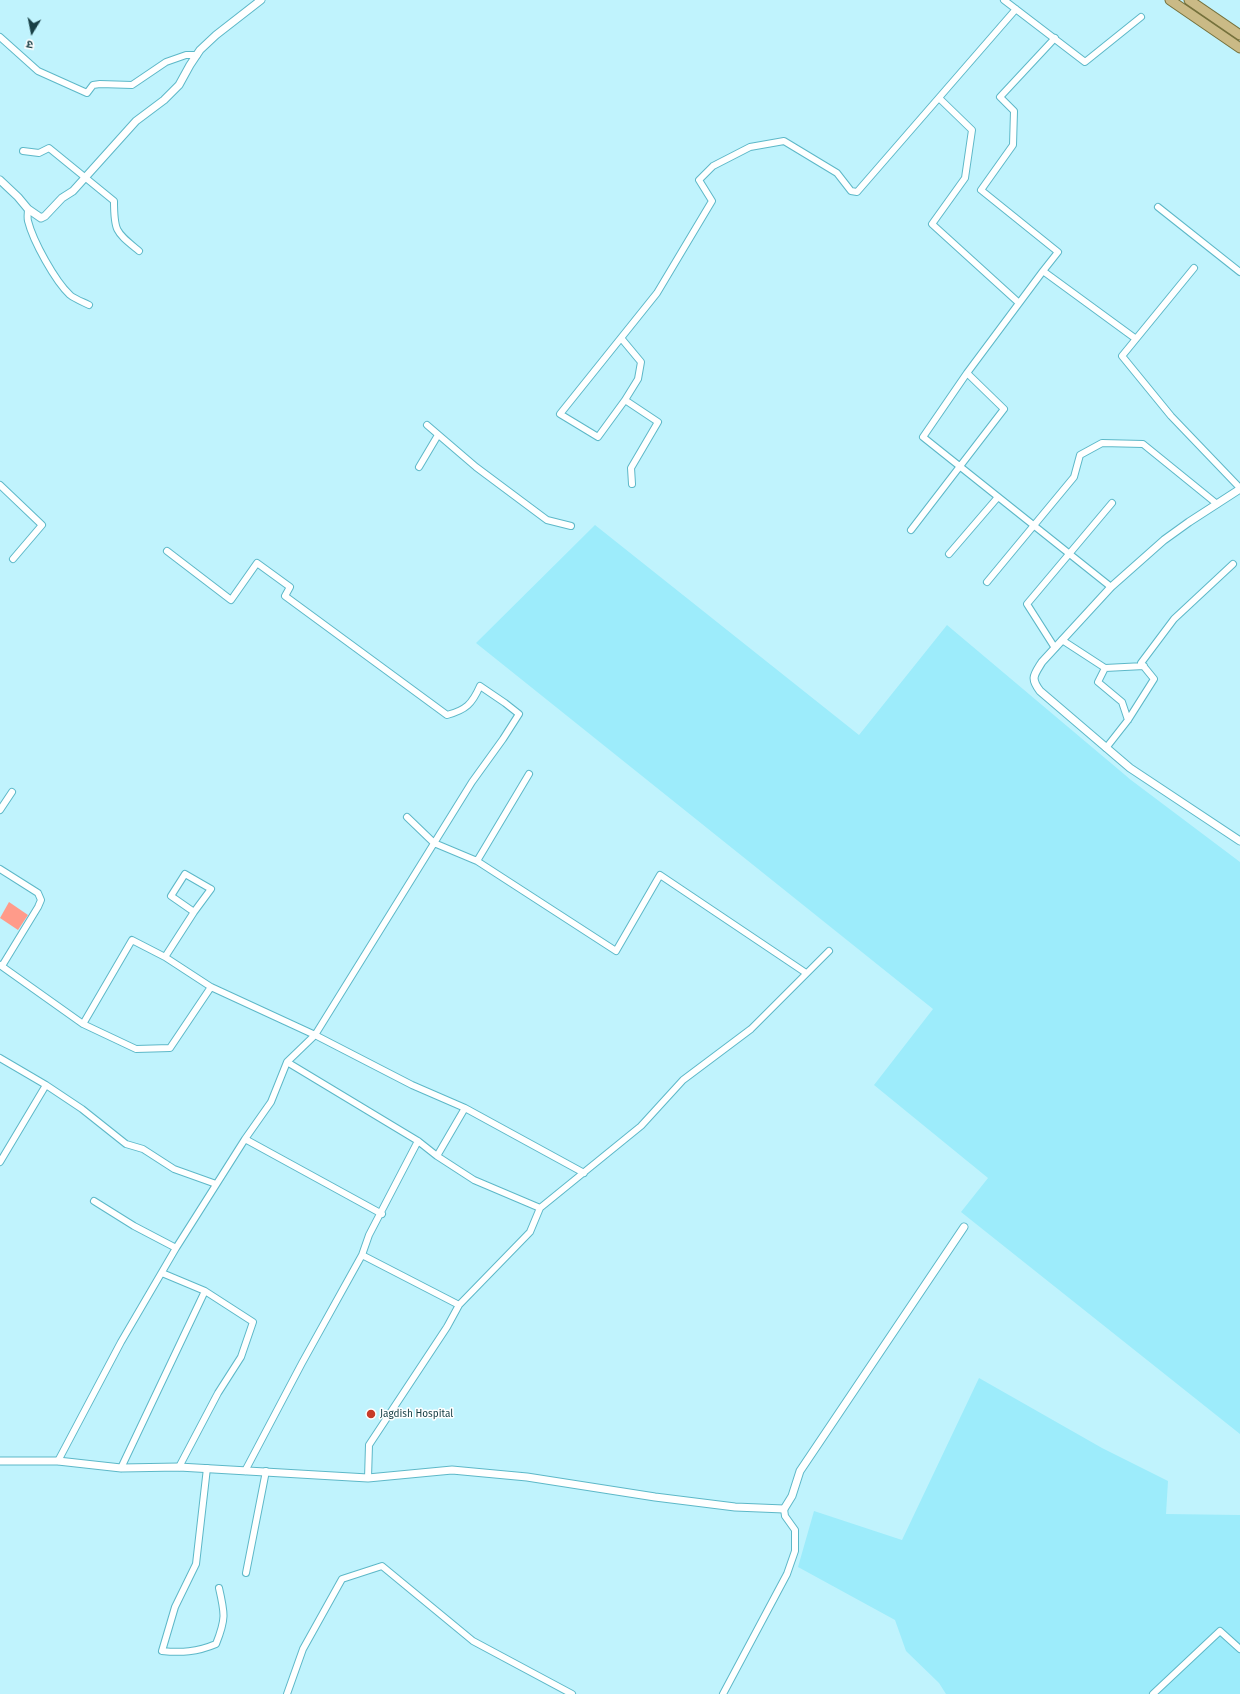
<!DOCTYPE html>
<html>
<head>
<meta charset="utf-8">
<style>
  body { margin:0 }
  #map { position:relative; width:1240px; height:1694px; overflow:hidden; background:#c0f3fd; font-family:"Fira Sans","Noto Sans Devanagari",sans-serif }
  canvas { display:block }
  .north { position:absolute; left:12px; top:12px; width:40px; height:40px; -webkit-text-stroke:3px #fff; paint-order:stroke; rotate:190deg; font-size:11px; font-weight:700; line-height:16px; text-align:center; color:#194046 }
  .north::after { content:''; display:block; margin:auto; width:14px; height:18px; background:#194046; clip-path:polygon(50% 0,100% 100%,50% 72%,0 100%) }
</style>
</head>
<body>
<div id="map">
<canvas width="1240" height="1694"></canvas>
<div class="north">उ</div>
</div>
<script>
const c = document.querySelector('canvas').getContext('2d');
c.lineJoin = 'round';
function paint(path, color) { c.fillStyle = color; c.fill(path, 'evenodd'); }
function strokePath(path, color, width, dash) { c.strokeStyle = color; c.lineWidth = width; c.lineCap = dash ? 'butt' : 'round'; c.setLineDash(dash || []); c.stroke(path); }
function label(font, color, halo, rows, align = 'center') {
  c.font = font + ' "Fira Sans",sans-serif'; c.lineWidth = 3; c.setLineDash([]); c.textBaseline = 'middle'; c.strokeStyle = halo; c.fillStyle = color; for (const [text, x, y, turn = 0] of rows) {
    c.save(); c.translate(x, y); c.rotate((+turn || 0) * Math.PI / 180); c.textAlign = isNaN(turn) ? turn : align; if (halo) c.strokeText(text, 0, 0); c.fillText(text, 0, 0); c.restore();
  }
}
const built = new Path2D(`
  M595,525L859,735L947,625L1131,780L1240,862V1434L961,1212L988,1178L874,1085L933,1009L476,643Z
  M979,1378L1102,1448L1168,1481L1166,1514L1240,1515V1694H946L939,1683L906,1651L895,1620L798,1567L814,1511L902,1540Z`);
const green = new Path2D(`
  M9,902L28,915L18,930L0,918Z`);
const minor = new Path2D(`
  M1004,0L1085,62L1141,17
  M0,37L38,71L87,93L93,85L100,84L132,85L166,62L186,55H197
  M939,98L972,130L965,178L932,224L1019,303
  M23,151L39,153L49,148L114,201C114,232 116,232 139,251
  M1158,207L1240,272
  M28,209C28,213 27,217 28,221C33,241 55,281 70,295C75,299 83,302 89,305
  M1194,268L1122,356L1171,416L1240,488
  M1043,271L1058,252L981,190L1013,145L1014,111L1000,97L1055,38
  M621,338L641,362L638,379L625,400
  M967,373L1043,271L1136,339
  M427,425L476,467L547,520L571,526
  M419,467L438,435
  M632,484L631,468L658,422L625,400L598,437L560,414L657,293L712,201L699,180L713,166L750,147L784,141L837,173L851,191L857,192L1016,9
  M0,485L42,525L13,559
  M911,530L1004,409L967,373L923,437L1111,587
  M949,554L998,497
  M987,582L1074,477L1080,455L1102,443L1143,444L1217,504
  M1062,640L1105,668
  M1055,648L1027,604L1112,503
  M1128,720L1122,702L1098,682L1105,668L1144,666
  M1106,748L1128,720L1154,679L1141,663L1174,619L1233,564
  M0,810L12,792
  M407,817L434,843L477,861L616,951L660,875L806,973
  M477,861L529,774
  M0,869L38,893L41,900L38,907L2,966
  M165,957L194,912L211,889L185,874L171,896L194,912
  M0,965L83,1024L136,1049L170,1048L211,987
  M83,1024L132,940L165,957L211,987L315,1035L412,1085L465,1108L584,1173
  M0,1058L46,1085L0,1162
  M287,1062L418,1141L437,1156L474,1180L540,1208
  M46,1085L82,1109L126,1144L143,1149L174,1169L216,1184
  M245,1139L382,1214
  M437,1156L465,1108
  M94,1201L134,1226L176,1248
  M362,1255L459,1305
  M162,1273L205,1291L253,1322L241,1357L218,1393L179,1467
  M58,1461L121,1342L176,1248L245,1139L271,1102L287,1062L315,1035L472,782L503,739L519,714L505,703L480,686C472,704 466,710 447,715L285,596L290,587L257,563L231,600L167,551
  M121,1468L205,1291
  M207,1468L196,1564L175,1607L162,1651C181,1653 197,1652 216,1644C226,1619 225,1614 219,1588
  M245,1471L302,1363L362,1255L369,1235L418,1141
  M368,1478L369,1445L447,1327L459,1305L530,1232L540,1208L641,1126L683,1080L751,1029L829,951
  M246,1573L266,1471
  M287,1694L303,1649L342,1579L382,1566L473,1641L572,1694
  M723,1694L787,1574L795,1551V1530L785,1516L784,1509
  M1153,1694L1220,1631L1240,1649`);
const tertiary = new Path2D(`
  M0,180L18,197L28,209L41,218L45,216L62,198L73,191L136,121L164,100L179,85L190,65L200,50L216,35L261,0
  M1240,489L1189,522L1164,540L1111,587L1042,662C1034,675 1030,678 1040,691L1130,768L1240,841
  M0,1461H58L121,1468L179,1467L368,1478L452,1470L527,1477L655,1497L735,1507L784,1509L792,1496L800,1471L964,1227`);
const primary = new Path2D(`
  M1170,0L1240,48
  M1189,0L1240,35`);
const markers = [
  [371,1414,5,"#c83c29"]
];
const poiNames = [
  ["Jagdish Hospital",380,1414]
];
paint(built, '#9decfb');
paint(green, '#ff9b8a');
strokePath(minor, '#5db8c8', 8);
strokePath(tertiary, '#5db8c8', 9);
strokePath(primary, '#75713c', 11);
strokePath(minor, '#fff', 6);
strokePath(tertiary, '#fff', 7);
strokePath(primary, '#caba86', 9);
for (const [x, y, r, color] of markers) { const dot = new Path2D(); dot.arc(x, y, r, 0, 2 * Math.PI); c.fillStyle = color; c.fill(dot); strokePath(dot, '#fff', 1.5); }
label('10px', '#194046', '#fff', poiNames, 'left');
</script>
</body>
</html>
